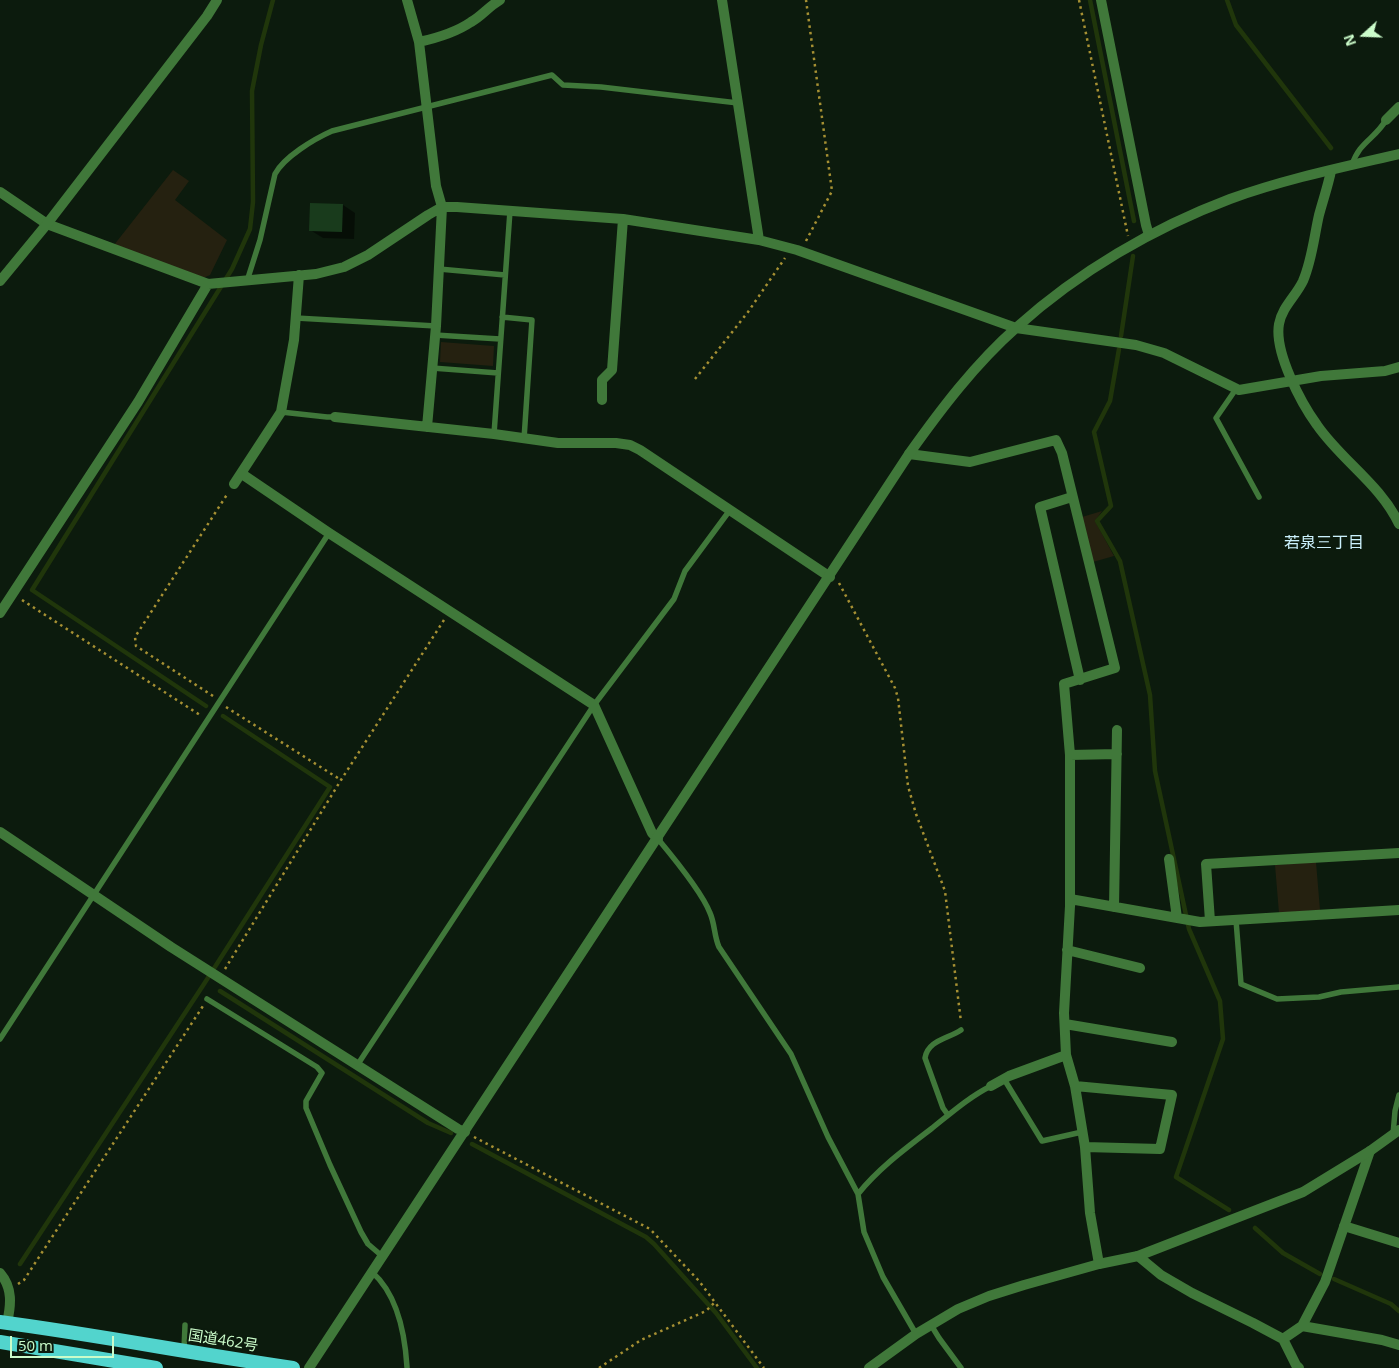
<!DOCTYPE html>
<html>
<head>
<meta charset="utf-8">
<style>
  body { margin:0 }
  #map { position:relative; width:1399px; height:1368px; overflow:hidden; background:#0c1b0d; font-family:"Open Sans",sans-serif }
  canvas { display:block }
  .north { position:absolute; left:1339px; top:10px; width:50px; height:50px; -webkit-text-stroke:4px #0c1b0d; paint-order:stroke; rotate:250deg; font-size:14px; font-weight:700; line-height:20px; text-align:center; color:#cbfcca }
  .north::after { content:''; display:block; margin:auto; width:18px; height:22px; background:#cbfcca; clip-path:polygon(50% 0,100% 100%,50% 72%,0 100%) }
  .scale { position:absolute; left:10px; top:1336px; width:104px; height:22px; box-sizing:border-box; border:2px solid #cbfcca; border-top:0; padding-left:6px; font-size:15px; line-height:18px; white-space:nowrap; color:#cbfcca; -webkit-text-stroke:4px #0c1b0d; paint-order:stroke }
</style>
</head>
<body>
<div id="map">
<canvas width="1399" height="1368"></canvas>
<div class="north">N</div>
<div class="scale">50 m</div>
</div>
<script>
const c = document.querySelector('canvas').getContext('2d');
c.lineJoin = 'round';
function paint(path, color) { c.fillStyle = color; c.fill(path, 'evenodd'); }
function strokePath(path, color, width, dash) { c.strokeStyle = color; c.lineWidth = width; c.lineCap = dash ? 'butt' : 'round'; c.setLineDash(dash || []); c.stroke(path); }
function label(font, color, halo, rows, align = 'center') {
  c.font = font + ' "Open Sans","Noto Sans JP",sans-serif'; c.lineWidth = 4; c.setLineDash([]); c.textBaseline = 'middle'; c.strokeStyle = halo; c.fillStyle = color; for (const [text, x, y, turn = 0] of rows) {
    c.save(); c.translate(x, y); c.rotate((+turn || 0) * Math.PI / 180); c.textAlign = isNaN(turn) ? turn : align; if (halo) c.strokeText(text, 0, 0); c.fillText(text, 0, 0); c.restore();
  }
}
const green = new Path2D(`
  M173,170L189,181L175,200L227,240L210,275L201,279L114,245Z
  M441,342L494,346L493,366L440,362Z
  M1102,511L1095,521L1114,556L1093,562L1082,517Z
  M1316,862L1320,910L1279,913L1275,865Z`);
const shadow = new Path2D(`
  M343,205L355,213L354,239L323,238L310,230Z`);
const stream = new Path2D(`
  M1090,0L1134,221
  M1227,0L1236,25L1331,148
  M1121,336L1133,256
  M1119,349L1110,401L1094,432L1111,506L1097,521L1120,561L1150,695L1155,771L1189,929L1220,1001L1223,1039L1176,1177L1229,1210
  M206,706L32,590L232,269L250,229L253,202L252,91L261,45L273,0
  M220,991L428,1123L451,1133
  M472,1144L646,1237L654,1244L716,1313L757,1368
  M1255,1228L1283,1253L1320,1274
  M20,1264L204,984L330,787L223,716
  M1334,1279L1391,1304L1399,1311`);
const building = new Path2D(`
  M310,203L343,204L342,232L309,231Z`);
const path = new Path2D(`
  M1079,0L1128,236
  M806,241L832,191L806,0
  M695,379L748,312L785,258
  M839,583L895,688L898,698L908,786L916,814L945,891L961,1022
  M22,600L200,715
  M213,696L136,646L135,637L228,493
  M226,707L341,780
  M225,969L341,780L444,620
  M474,1137L650,1229L699,1281L764,1368
  M18,1284L24,1280L203,1006
  M599,1368L641,1340L706,1311L715,1302`);
const service = new Path2D(`
  M1352,165C1359,142 1375,139 1386,120
  M439,269L505,275
  M247,281L260,240L275,174C284,157 314,139 332,131L552,75L563,85L601,87L738,103
  M502,317L532,320L524,439
  M296,318L436,326
  M435,335L500,339
  M432,368L498,373
  M1236,389L1216,418L1259,497
  M281,412L327,417H335
  M494,434L510,211
  M658,839C673,857 702,892 710,913C715,924 714,936 719,947L791,1054L828,1137L858,1194L864,1232L883,1277L916,1334
  M1236,920L1241,984L1277,999L1319,997L1341,992L1399,987
  M207,999L317,1067L322,1073L306,1101V1108L330,1165L361,1232L368,1244L382,1256
  M0,1039L329,533
  M358,1064L594,705L674,599L685,571L730,510
  M1004,1079L1042,1141L1082,1132
  M948,1115L943,1108L925,1058C928,1040 948,1039 961,1030
  M1393,1135L1395,1111L1399,1095
  M858,1194C879,1168 905,1149 931,1129C950,1114 969,1097 991,1086
  M372,1272C398,1295 405,1334 407,1367
  M931,1325L939,1338L961,1368
  M184,1350L185,1325`);
const minor = new Path2D(`
  M407,0L419,42L436,186L442,207L436,326L427,427
  M722,0L759,240
  M1101,0L1146,225L1149,235
  M419,42C437,38 455,33 471,22C482,16 488,7 500,0
  M1386,120L1399,107
  M1331,171C1328,186 1323,200 1319,215C1314,237 1312,260 1303,281C1296,296 1282,307 1279,324C1274,352 1301,403 1317,425C1341,460 1381,485 1399,524
  M0,192L47,224L208,284L316,274L344,267L368,255L428,215L442,207H457L623,219L759,240L797,250L1016,328L1136,345L1164,353L1239,390L1321,376L1385,371L1399,367
  M602,400V380L612,370L623,219
  M335,417L494,434L558,443H616L630,445L640,450L830,577
  M909,454L970,462L1056,440L1062,453L1115,668L1064,684L1070,755V906L1064,1013L1066,1055L1075,1086L1085,1147L1090,1213L1099,1264
  M242,474L329,533L594,705L652,833L658,839
  M234,484L281,412L294,340L299,275
  M1072,497L1040,507L1080,680
  M0,613L138,402L208,284
  M1070,755L1117,754
  M0,832L171,947L458,1129L465,1132
  M1169,859L1177,918
  M1070,899L1200,922L1399,910
  M1114,907L1117,730
  M1210,921L1206,864L1399,853
  M1067,950L1140,968
  M1065,1024L1172,1042
  M991,1086L1009,1076L1066,1055
  M1075,1086L1172,1095L1160,1149L1085,1147
  M1344,1226L1399,1243
  M1138,1256L1161,1275L1192,1293L1253,1323L1283,1339L1296,1365L1299,1368
  M1302,1326L1382,1340L1399,1345
  M1283,1339L1302,1326L1325,1282L1370,1151`);
const tertiary = new Path2D(`
  M0,281L47,224L207,16L217,0
  M0,1273C13,1288 11,1305 7,1323
  M309,1368L909,454C941,409 975,364 1017,327C1078,272 1153,228 1230,199C1285,179 1343,167 1399,154
  M869,1368L916,1334L958,1309L989,1296L1024,1285L1099,1264L1138,1256L1303,1192L1370,1151L1399,1130`);
const trunk = new Path2D(`
  M0,1322C98,1335 195,1354 293,1368
  M0,1342L156,1368`);
const streetNames = [
  ["国道462号",223,1341,9]
];
const neighbourhoodNames = [
  ["若泉三丁目",1324,543]
];
paint(green, '#252110');
paint(shadow, '#0007');
strokePath(stream, '#20360b', 4.5);
paint(building, '#193b1c');
strokePath(path, '#a69033', 2.5, [2.5, 4]);
strokePath(service, '#40783a', 5.5);
strokePath(minor, '#40783a', 10);
strokePath(tertiary, '#40783a', 10);
strokePath(trunk, '#52d4cd', 14);
label('15px', '#cbfcca', '#0c1b0d', streetNames);
label('16px', '#cbf1fc', '#0c1b0d', neighbourhoodNames);
</script>
</body>
</html>
